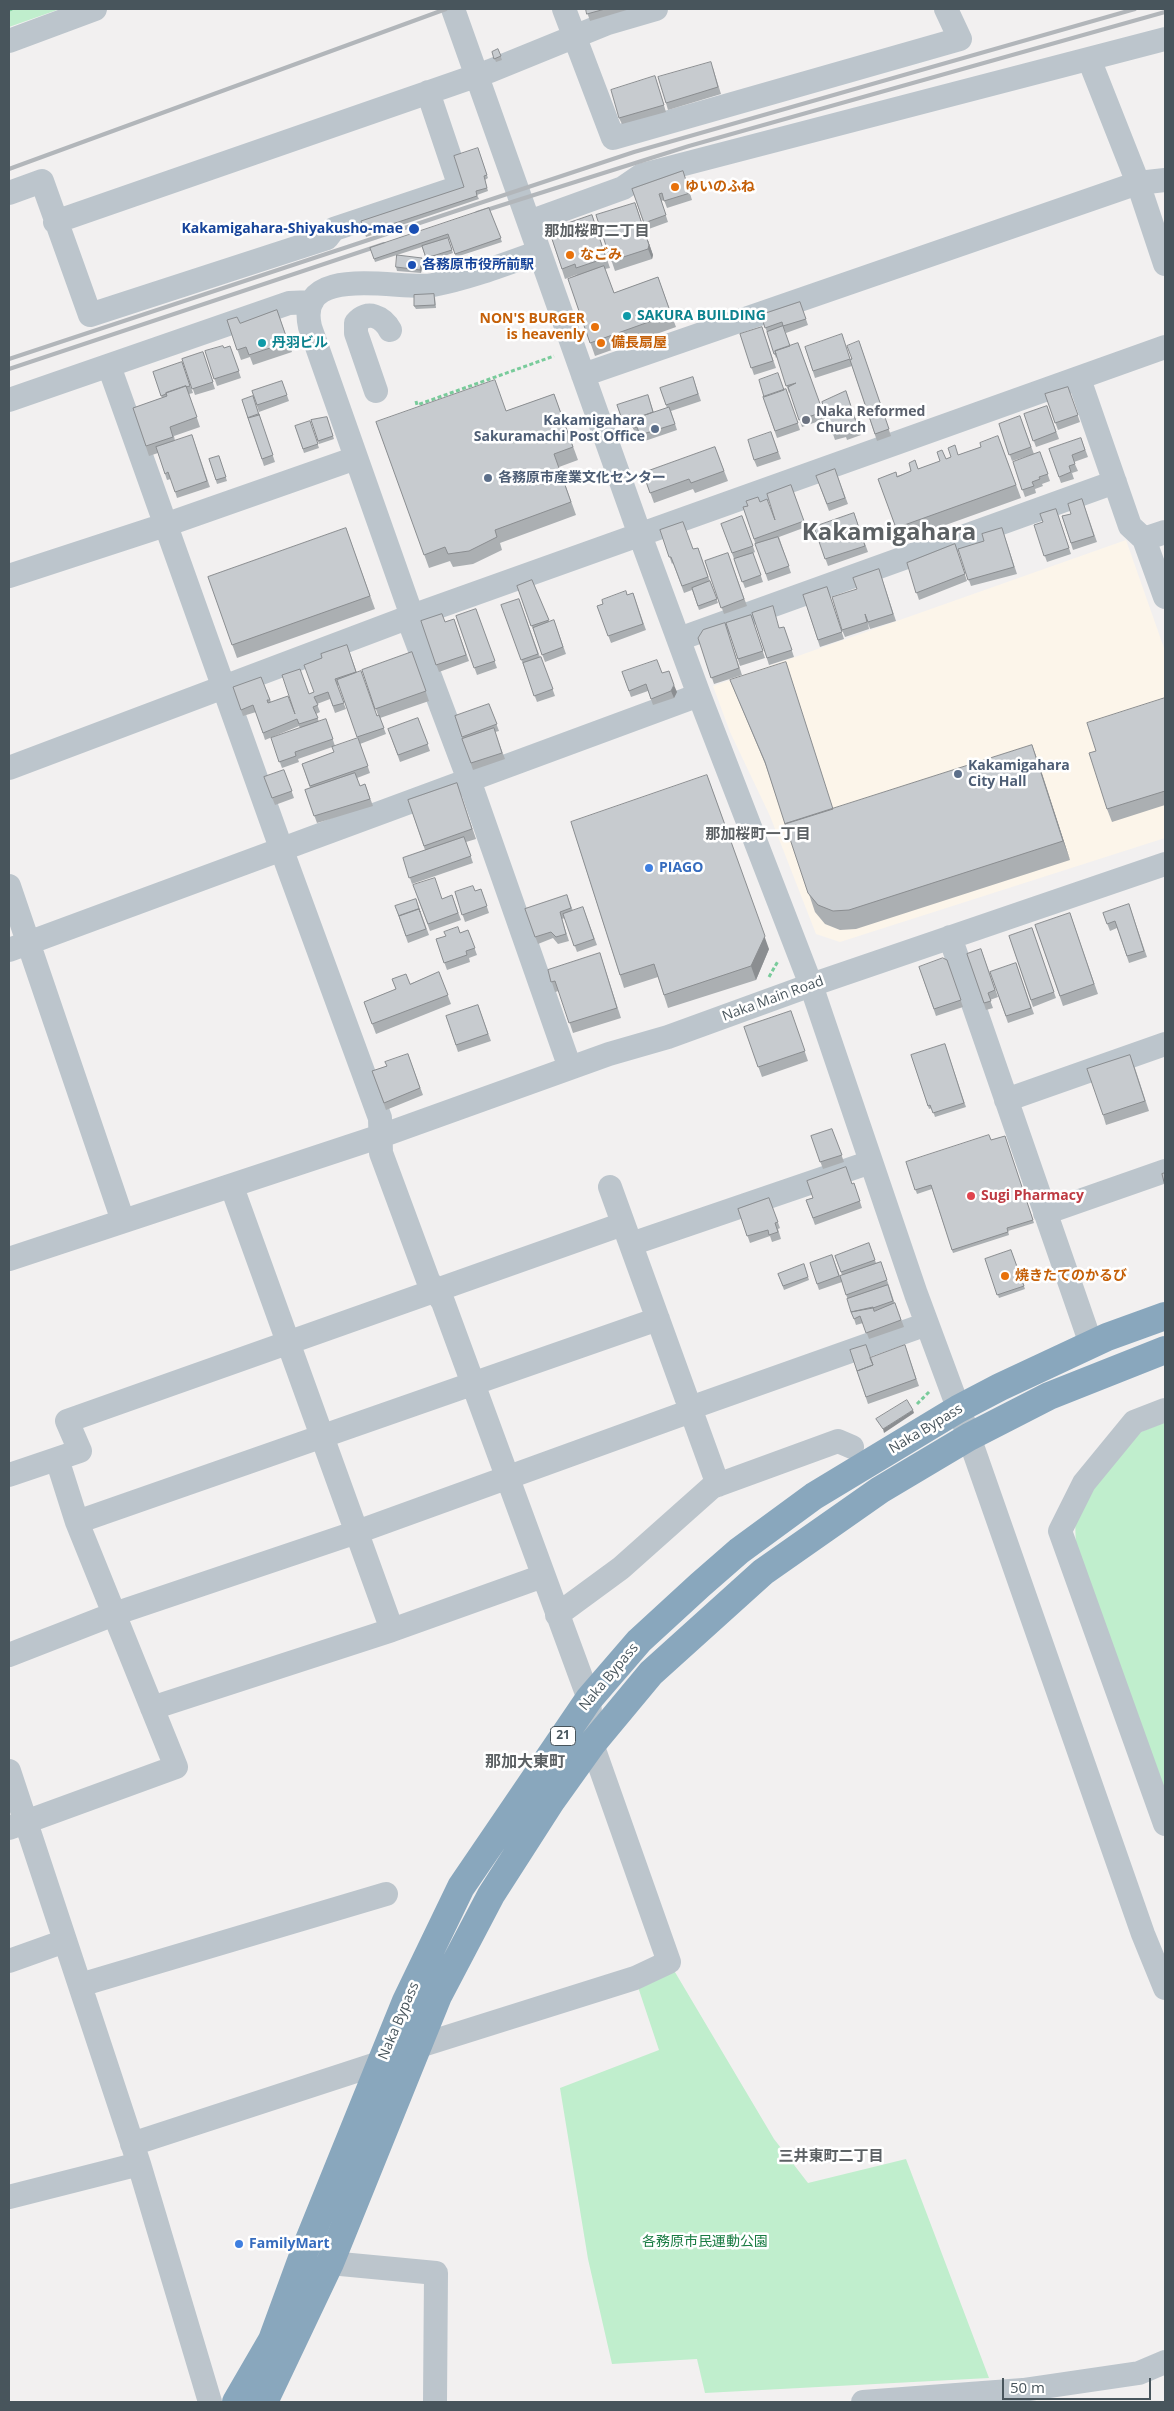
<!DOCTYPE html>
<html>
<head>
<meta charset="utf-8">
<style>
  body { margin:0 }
  #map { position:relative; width:1174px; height:2411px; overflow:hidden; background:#f2f0f0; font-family:"Open Sans",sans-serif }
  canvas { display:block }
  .frame { position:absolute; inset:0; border:10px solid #48555c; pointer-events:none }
  .scale { position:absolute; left:1002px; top:2378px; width:149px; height:22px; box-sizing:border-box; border:2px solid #48555c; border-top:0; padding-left:6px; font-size:15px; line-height:18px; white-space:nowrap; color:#48555c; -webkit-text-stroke:4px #fff; paint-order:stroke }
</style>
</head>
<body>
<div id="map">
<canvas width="1174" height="2411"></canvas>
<div class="frame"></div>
<div class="scale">50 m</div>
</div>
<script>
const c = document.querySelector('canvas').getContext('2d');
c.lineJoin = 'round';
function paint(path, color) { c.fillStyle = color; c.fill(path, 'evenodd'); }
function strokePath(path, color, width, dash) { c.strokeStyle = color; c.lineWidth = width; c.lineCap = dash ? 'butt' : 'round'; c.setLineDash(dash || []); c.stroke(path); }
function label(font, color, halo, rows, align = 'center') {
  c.font = font + ' "Open Sans","Noto Sans JP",sans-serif'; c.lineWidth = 5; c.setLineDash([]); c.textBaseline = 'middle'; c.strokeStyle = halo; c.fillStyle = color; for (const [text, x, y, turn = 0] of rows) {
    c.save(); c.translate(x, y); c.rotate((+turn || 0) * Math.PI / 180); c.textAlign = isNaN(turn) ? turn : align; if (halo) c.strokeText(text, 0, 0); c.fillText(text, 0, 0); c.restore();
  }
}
const commercial = new Path2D(`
  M1126,540L1165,651V838L840,942L816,934L770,816L730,732L713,686Z`);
const green = new Path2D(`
  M9,9H60L9,27Z
  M1165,1422V1806L1076,1549L1075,1519L1100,1455L1136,1434Z
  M669,1962L774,2139L808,2183L906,2159L989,2378L705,2393L697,2359L612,2364L588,2259L560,2088L659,2050L635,1978Z`);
const path = new Path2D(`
  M9,10L12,9
  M416,401L417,405L554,356
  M769,977L778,961
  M917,1404L930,1391`);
const minor = new Path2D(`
  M453,9L640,535L699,695L811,985L916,1294L969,1437L1143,1934L1165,1988
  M564,9L613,138L960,39L946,9
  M9,41L95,9
  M1089,59L1138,183L1165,264
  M9,193L42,181L90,315L327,238L334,229L460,187L428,92
  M55,222L490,71L608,23L656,9
  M529,222L623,188L642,175L1165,39
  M109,366L281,848L380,1118L381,1153L428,1280L443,1302L589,1699L592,1744L669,1962L635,1978L419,2046
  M583,375L1138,183L1165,180
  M1079,379L1130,526L1144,539L1165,597
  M376,391L356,333V323C367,309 383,317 390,330
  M9,400L289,303L312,302
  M1144,539L1165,532
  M9,576L165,525L356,458
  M412,616L310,327C295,261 402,291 433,285C470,278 505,264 539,252
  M408,618L469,780L570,1068
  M679,639L1115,482
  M9,768L412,616L1165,347
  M9,886L123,1221
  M950,937L1091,1344
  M9,950L699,695
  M1006,1100L1165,1044
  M232,1187L392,1630
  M610,1187L718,1485
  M1045,1213L1165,1171
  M631,1244L871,1162
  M9,1259L381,1136L609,1054L668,1037L811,985L1165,864
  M690,1408L927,1324
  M1165,1410L1134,1422L1084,1483L1060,1531L1165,1824
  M9,1475L80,1451L67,1421L623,1224
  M77,1522L658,1319
  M557,1615L621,1568L712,1487L838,1441L852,1447
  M9,1655L114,1614L357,1532L691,1411
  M152,1708L392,1630L543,1576
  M9,1771L139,2164L210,2402
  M9,1828L176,1767L77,1522L57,1459
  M9,1961L65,1941
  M80,1985L386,1894
  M132,2144L380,2063
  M9,2197L139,2164
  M330,2263L436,2273L435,2402
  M863,2402L1023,2390L1139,2373L1165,2362`);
const highway = new Path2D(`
  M236,2402L272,2340L305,2250L406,2001L461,1887L589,1699L639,1641L700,1585L739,1551L814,1496L958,1409L1000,1387L1107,1337L1165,1316
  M264,2402L330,2263L438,1996L491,1895L552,1800L592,1744L651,1673L763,1572L880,1490L969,1437L1049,1396L1165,1350`);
const rail = new Path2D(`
  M9,169L446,9
  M477,213L689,146L1165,12
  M9,359L634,152L1135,9
  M9,369L384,244`);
const wall = new Path2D(`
  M586,9H630L590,21Z
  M498,49L502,60L496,62L492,52Z
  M713,68L721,94L668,110L666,103Z
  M655,76L666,112L622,124L619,118Z
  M478,148L488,178L485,180L488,191L477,195L479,199L366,237L361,221L464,187Z
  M683,171L692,200L667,208L664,200L661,201L668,222L646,230L632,189Z
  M635,203L653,255L652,259L615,271L596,215Z
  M489,208L502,242L456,257L449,238H448L453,253L427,262L422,247L375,262L374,259Z
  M592,215L610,268L605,269L614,293L658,277L676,327L595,356L568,279L578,274L565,279L549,230Z
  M422,258L423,261L421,273L397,271L396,267Z
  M435,297L436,308L416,309L414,306Z
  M800,302L808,325L786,333L784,329L790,346L798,343L825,419L802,427L790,392L789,393L777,357L776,358L761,315Z
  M277,310L292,352L253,365L250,357L241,360L227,320L240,323Z
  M762,327L776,368L754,375L740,334Z
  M859,341L891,436L877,441L852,366L815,378L805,347L851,359Z
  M230,346L241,378L217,386L205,351L224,348Z
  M203,352L215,389L195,395L182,359Z
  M182,362L193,393L189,394L200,427L174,436L175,441L192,435L210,487L177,498L171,479L167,480L158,453L149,456L133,408L162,398L153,372Z
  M693,377L701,401L671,411L677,430L642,442L639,434L636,435L632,426L625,429L617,405L648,395L654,413L667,408L660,388Z
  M282,381L289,401L259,412L252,391Z
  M1068,387L1080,422L1058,430L1045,394Z
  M786,389L800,430L777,438L763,397Z
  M846,391L861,435L847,440L846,437L835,440L822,402Z
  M554,394L578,460L559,467L576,515L500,543L502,550L473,564L453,567L450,561L429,568L376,422L506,411Z
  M253,396L275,462L264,466L242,400Z
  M1047,406L1059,439L1036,447L1024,414Z
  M1020,416L1034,454L1012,461L999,424Z
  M327,417L334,439L319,444L311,420Z
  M310,421L319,448L304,453L295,426Z
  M771,432L781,459L757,467L754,460Z
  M998,436L1021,498L901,541L878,479L897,476L918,469L981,447Z
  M1081,438L1088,457L1074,462L1078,471L1072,473L1074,479L1061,483L1049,449Z
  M715,447L728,481L695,493L693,489L654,503L643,473Z
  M1040,452L1050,481L1042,484L1043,486L1035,489L1036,493L1025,497L1013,462Z
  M219,456L227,481L217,484L209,459Z
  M835,469L848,504L829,511L816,476Z
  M791,485L806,527L779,537L791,573L768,581L743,507L760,502L775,520Z
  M1082,499L1097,542L1073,550L1062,516L1071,514Z
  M1056,509L1071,554L1047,562L1034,525L1043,522Z
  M854,513L868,552L828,566L814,527Z
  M742,516L755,552L753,553L763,582L745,588L721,524Z
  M346,528L375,609L237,658L208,577Z
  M1002,528L1017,574L971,586L958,549L984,541Z
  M660,530L693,549L698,548L718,603L699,610L692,590L684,593L673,563L672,564Z
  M955,544L967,581L919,600L907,563Z
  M728,553L747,606L724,614L705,561Z
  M879,569L896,621L870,629L868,623L869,629L845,637L842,630L857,589Z
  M532,580L549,622L554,620L566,654L545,662L517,586Z
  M827,587L844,639L820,647L803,595Z
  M633,593L646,630L611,643L597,606Z
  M519,599L540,657H541L555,696L537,702L501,605Z
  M476,609L497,668L477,675L456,616Z
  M752,613L780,628L784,627L794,657L769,665Z
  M751,615L765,658L740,666L726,623Z
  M454,619L469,661L439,672L421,621L445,622Z
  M725,623L742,675L714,684L698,638Z
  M347,645L357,673L377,716L378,715L362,670L412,652L429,701L380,718L386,734L360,744L339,685L337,686L346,709L335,713L330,699L317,704L320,712L316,714L319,722L326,719L335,746L298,759L299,762L282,768L271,738L300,728L299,726L265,740L256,712L243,716L241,710L261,677L271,702L295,714L309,694L314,692L322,658Z
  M622,672L662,673L677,692L674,698L653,705L648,691L631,697Z
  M730,680L833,809L1032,745L1070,860L856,929L840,930L825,924L815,912L766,766Z
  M1165,698V805L1112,822L1107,809L1096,751Z
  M489,704L499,731L495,732L505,759L473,770L455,716Z
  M418,718L430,751L400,762L388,729Z
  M358,738L370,773L357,778L360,786L365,784L373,806L317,823L305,790L310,788L302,764L334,752Z
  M284,770L294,798L275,805L264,777Z
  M457,783L476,839L466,842L473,863L412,884L403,858L425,850L408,800Z
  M571,822L769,949L756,980L668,1008L658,977L624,988Z
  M413,885L442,899L452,895L461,920L430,931Z
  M481,889L489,913L465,922L455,892L475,891Z
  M567,895L573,911L583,907L597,945L577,952L565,918L562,919L569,941L558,944L553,938L538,944L525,909Z
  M416,899L429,935L408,943L395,906Z
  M1129,904L1147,957L1129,963L1117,928L1110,931L1103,913Z
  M1070,913L1098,994L1063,1006L1035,925Z
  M1032,928L1056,998L1033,1007L1009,936Z
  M468,930L477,955L469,958L470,962L447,970L436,939L460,933Z
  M981,949L998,997L990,1000L993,1008L986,1010L967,954Z
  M600,953L621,1018L573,1033L559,991L555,992L548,970Z
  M947,960L963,1007L936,1016L919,967Z
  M1016,963L1034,1014L1008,1023L990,972Z
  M439,972L451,1004L376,1034L364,1002L396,989L392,979L410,984Z
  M478,1005L491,1041L458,1052L446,1016Z
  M791,1011L808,1061L762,1077L744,1027Z
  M945,1044L966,1107L935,1117L932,1108L929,1109L911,1055Z
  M408,1054L423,1095L386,1110L372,1071L387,1066Z
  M1134,1065L1149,1111L1106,1125L1103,1115Z
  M832,1129L844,1162L823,1169L811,1136Z
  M1005,1136L1034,1223L1008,1231L1009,1235L953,1253L932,1189L917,1194L906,1162L991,1140Z
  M854,1183L862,1208L815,1225L806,1200Z
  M769,1198L780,1228L778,1229L781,1239L772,1242L770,1236L750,1243L738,1209Z
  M869,1243L876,1263L881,1262L895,1304V1303L904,1327L869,1339L863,1323L856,1325L842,1282L819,1290L810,1263L832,1255L840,1276L842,1275L835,1256Z
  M1011,1250L1025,1289L999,1298L985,1259Z
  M804,1264L809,1280L784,1290L778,1274Z
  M905,1345L919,1386L868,1404L850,1350L870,1358Z`);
const shadedWall = new Path2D(`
  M635,203L653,255L652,259L648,249Z
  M422,258L423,261L421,273L420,270Z
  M674,685L677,692L674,698L671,691Z
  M1032,745L1039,764L1070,860L1063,841Z
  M707,775L769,949L756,980L751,966Z
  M913,1410L914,1413L884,1433L883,1429Z`);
const building = new Path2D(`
  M586,9H605L587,14Z
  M498,49L501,56L494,59L492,52Z
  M711,62L718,87L666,103L658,77Z
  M655,76L664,105L619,118L611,90Z
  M478,148L487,175L484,176L487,188L476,191L477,196L365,233L361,221L464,187L454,156Z
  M683,171L690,193L664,201L662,193L659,194L666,215L644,223L632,189Z
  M635,203L649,245L648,249L611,261L596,215Z
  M489,208L501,238L455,254L448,234L374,259L370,248Z
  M592,215L606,258L576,268L575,264L562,269L549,230Z
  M448,238L452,250L426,258L422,246Z
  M397,255L422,258L420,270L396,267Z
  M604,266L614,293L658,277L671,314L590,343L568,279Z
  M434,294L435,305L414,306V295Z
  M800,302L806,319L783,326L782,322L765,328L761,315Z
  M277,310L288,342L249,355L246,347L237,350L227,320L237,317L240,323Z
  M783,326L790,346L775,351L776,354H774L767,332Z
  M762,327L773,361L751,368L740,334Z
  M842,334L850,359L813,371L805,347Z
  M859,341L889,429L875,434L850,360L852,359L847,346Z
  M798,343L823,412L799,420L788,387L796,383L786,386L775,351Z
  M223,346L224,348L230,346L239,371L214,379L205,351Z
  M203,352L213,382L192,389L182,359Z
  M182,362L190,386L186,387V386L166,393V394L161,396L153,372Z
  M778,373L784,390L764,397L759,380Z
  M693,377L698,394L666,405L660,388Z
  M495,380L506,411L554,394L573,447L554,454L571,502L495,530L497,537L469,551L448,554L445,547L424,555L376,422Z
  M282,381L287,395L257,405L252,391Z
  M186,386L197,417L170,427L173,437L146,446L133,408L167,396L166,393Z
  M1068,387L1078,415L1055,423L1045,394Z
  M786,389L798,423L775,431L763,397Z
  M846,391L858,428L845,433L844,430L832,434L822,402Z
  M648,395L653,412L642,416L669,407L675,424L640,435L637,427L633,428L630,420L623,422L617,405Z
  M253,396L259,415L248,418L242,400Z
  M1047,406L1056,432L1033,441L1024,414Z
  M259,414L273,455L262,459L248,418Z
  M1020,416L1031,447L1009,455L999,424Z
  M327,417L333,436L318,441L311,420Z
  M310,421L318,444L303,449L295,426Z
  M771,432L778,452L754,460L748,440Z
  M192,435L207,481L175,492L168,472L165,474L156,447Z
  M998,436L1016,485L896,528L878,479L896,472L897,477L911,471L909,463L915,460L918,469L940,461L937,452L942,450L946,459L951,457L948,448L955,445L958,455L981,447L980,443Z
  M1081,438L1085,450L1072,455L1075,464L1069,466L1071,472L1059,477L1049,449Z
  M715,447L724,471L691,483L689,479L650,493L643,473Z
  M1040,452L1048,474L1039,477L1040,479L1032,482L1034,486L1022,490L1013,462Z
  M219,456L226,477L216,480L209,459Z
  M835,469L845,498L827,504L816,476Z
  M791,485L804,521L754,539L743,507L748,506L746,501L758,497L760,502L767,499L775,520L767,494Z
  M1082,499L1094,536L1071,543L1062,516L1071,514L1068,504Z
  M1056,509L1069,548L1044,556L1034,525L1043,522L1040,514Z
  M854,513L865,546L825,559L814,527Z
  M742,516L753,546L732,553L721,524Z
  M683,522L693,549L698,548L708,577L682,586L671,557H669L660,530Z
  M346,528L370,596L232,645L208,577Z
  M1002,528L1014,567L968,580L958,549L984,541L982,534Z
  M778,537L789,566L766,574L755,544Z
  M955,544L965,574L916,593L907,563Z
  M728,553L744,599L721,608L705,561Z
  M753,553L761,575L742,582L734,559Z
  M879,569L893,614L868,622L865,614L867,622L842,630L832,597L857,589L853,578Z
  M532,580L549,620L531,626L517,586Z
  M710,581L717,599L698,606L692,588Z
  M827,587L842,632L818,640L803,595Z
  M626,591L627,595L633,593L643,624L608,636L597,606L603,604L602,600Z
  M519,599L538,654L521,660L501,605Z
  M773,606L779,628L784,627L792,650L767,658L752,613Z
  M476,609L495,661L474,668L456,616Z
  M442,614L445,622L454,619L466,655L436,665L421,621Z
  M751,615L763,651L738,659L726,623Z
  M554,620L563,647L542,655L533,628Z
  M725,623L739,668L711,678L698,638L703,630Z
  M347,645L356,672L335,679L344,703L333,706L328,692L314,697L318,705L313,707L318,718L299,724L297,719L263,733L253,705L241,710L233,687L261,677L270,700H267L268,703L288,696L295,714L282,675L300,669L309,694L314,692L304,665L322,658L321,654Z
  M412,652L426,691L375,709L362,670Z
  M541,657L553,689L534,696L523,663Z
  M657,660L662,673L669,671L674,685L671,691L651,699L646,684L629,691L622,672Z
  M786,662L833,809L785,824L765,762L730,680Z
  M361,671L377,716L379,715L384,728L357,737L337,680Z
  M1165,698V791L1107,809L1089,753L1096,751L1087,723Z
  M489,704L497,724L462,737L455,716Z
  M418,718L428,744L398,755L388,729Z
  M326,719L333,739L295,752L296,756L279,762L271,738Z
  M494,728L502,753L471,763L462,739Z
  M358,738L368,766L310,786L302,764L334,752L332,747Z
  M1032,745L1063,841L849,910L833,911L818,905L808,893L785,824Z
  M284,770L292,791L272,798L264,777Z
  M355,773L360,786L365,784L370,799L314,816L305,790Z
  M707,775L765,936L751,966L664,995L654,964L620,975L571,822Z
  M457,783L472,829L424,846L408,800Z
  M464,837L471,856L409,878L403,858Z
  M435,878L442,899L452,895L458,913L428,924L413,885Z
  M473,886L475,891L481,889L487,906L462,915L455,892Z
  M567,895L571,908L560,912L566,934L556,937L551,932L535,937L525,909Z
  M416,899L420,912L419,909L399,916L395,906Z
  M1129,904L1144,951L1127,956L1115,921L1107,924L1103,913Z
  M583,907L594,939L574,946L563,914Z
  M419,909L426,929L406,936L399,916Z
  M1070,913L1094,984L1060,996L1035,925Z
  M458,927L460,933L468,930L475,948L466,951L467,955L444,963L436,939L446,936L444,932Z
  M1032,928L1054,992L1031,1000L1009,936Z
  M981,949L995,990L988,993L991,1001L984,1003L967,954Z
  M600,953L617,1008L569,1023L555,981L551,982L548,970Z
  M943,958L947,960L961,1000L934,1009L919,967Z
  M1016,963L1031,1008L1006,1016L990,972Z
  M439,972L448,995L372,1024L364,1002L396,989L392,979L406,974L410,984Z
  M478,1005L488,1034L456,1045L446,1016Z
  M791,1011L805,1051L758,1067L744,1027Z
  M945,1044L964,1103L933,1113L930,1105L928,1106L911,1055Z
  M408,1054L420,1088L384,1103L372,1071L387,1066L385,1062Z
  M1130,1055L1145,1101L1103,1115L1087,1069Z
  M832,1129L842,1155L820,1162L811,1136Z
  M989,1135L991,1140L1005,1136L1033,1220L1007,1228L1008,1232L952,1250L931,1185L915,1190L906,1162Z
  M846,1167L852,1184L854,1183L860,1201L813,1218L806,1200L813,1198L807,1181Z
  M1165,1173V1186L1162,1174Z
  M769,1198L778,1222L775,1223L778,1232L769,1235L768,1230L747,1236L738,1209Z
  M869,1243L875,1260L841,1272L835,1256Z
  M1011,1250L1024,1286L997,1295L985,1259Z
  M832,1255L839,1276L817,1284L810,1263Z
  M881,1262L887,1280L846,1295L840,1276Z
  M804,1264L808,1277L783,1286L778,1274Z
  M888,1285L893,1301L873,1308L851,1312L847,1299Z
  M895,1303L901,1320L866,1333L860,1316L854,1319L851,1312L873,1307L874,1311Z
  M866,1345L873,1365L857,1371L850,1350Z
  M905,1345L916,1379L866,1397L857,1371L873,1365L870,1358Z
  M907,1400L913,1410L883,1429L876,1419Z`);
const markers = [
  [675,187,5,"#e8710a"],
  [414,229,6,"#1a4fb4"],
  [570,255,5,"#e8710a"],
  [412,265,5,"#1a4fb4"],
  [627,316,5,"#0f9aa8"],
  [595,327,5,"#e8710a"],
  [262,343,5,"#0f9aa8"],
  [601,343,5,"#e8710a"],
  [806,420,5,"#6b7280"],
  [655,429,5,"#5c6f8a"],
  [488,478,5,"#5c6f8a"],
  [958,774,5,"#5c6f8a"],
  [649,868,5,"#3f7fe0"],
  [971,1196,5,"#e0444e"],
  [1005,1276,5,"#e8710a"],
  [239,2244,5,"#3f7fe0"]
];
const shields = [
  [563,1736,25]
];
const shieldNames = [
  ["21",563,1736]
];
const foodNames = [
  ["ゆいのふね",685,187],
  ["なごみ",580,255],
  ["NON'S BURGER",585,319,"right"],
  ["is heavenly",585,335,"right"],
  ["備長扇屋",611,343],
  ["焼きたてのかるび",1015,1276]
];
const transitNames = [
  ["Kakamigahara-Shiyakusho-mae",403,229],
  ["各務原市役所前駅",422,265,"left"]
];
const cultureNames = [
  ["SAKURA BUILDING",637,316],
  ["丹羽ビル",272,343]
];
const worshipNames = [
  ["Naka Reformed",816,412],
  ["Church",816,428]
];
const serviceNames = [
  ["Kakamigahara",645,421,"right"],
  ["Sakuramachi Post Office",645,437,"right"],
  ["各務原市産業文化センター",498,478],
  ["Kakamigahara",968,766],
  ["City Hall",968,782]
];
const shopNames = [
  ["PIAGO",659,868],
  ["FamilyMart",249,2244]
];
const streetNames = [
  ["Naka Main Road",773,999,-20],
  ["Naka Bypass",926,1429,-31],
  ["Naka Bypass",609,1677,-50],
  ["Naka Bypass",399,2021,-67]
];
const healthNames = [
  ["Sugi Pharmacy",981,1196]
];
const parkNames = [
  ["各務原市民運動公園",705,2242]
];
const neighbourhoodNames = [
  ["那加桜町二丁目",597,232],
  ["那加桜町一丁目",758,835],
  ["三井東町二丁目",831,2157]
];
const quarterNames = [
  ["那加大東町",525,1762]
];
const townNames = [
  ["Kakamigahara",889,533]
];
paint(commercial, '#fcf5ea');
paint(green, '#c0eecd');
strokePath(path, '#79cb9b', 3, [4, 2.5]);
strokePath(minor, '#bcc5cc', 24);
strokePath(highway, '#89a7bd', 28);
strokePath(rail, '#b2b6ba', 4);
paint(wall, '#abafb2');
paint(shadedWall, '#8b8e91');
paint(building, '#c7cbcf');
strokePath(building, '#8b8e91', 1);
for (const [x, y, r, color] of markers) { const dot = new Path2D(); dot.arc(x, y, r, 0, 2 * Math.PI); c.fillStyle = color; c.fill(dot); strokePath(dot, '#fff', 2); }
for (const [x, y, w] of shields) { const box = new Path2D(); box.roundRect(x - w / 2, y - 9.5, w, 19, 4); c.fillStyle = '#fff'; c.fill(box); strokePath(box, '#48555c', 1); }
label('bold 12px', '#48555c', null, shieldNames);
label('bold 14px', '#c56008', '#fff', foodNames, 'left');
label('bold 14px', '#164399', '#fff', transitNames, 'right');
label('bold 14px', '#0d838f', '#fff', cultureNames, 'left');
label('bold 14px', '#5b616d', '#fff', worshipNames, 'left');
label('bold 14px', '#4e5e75', '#fff', serviceNames, 'left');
label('bold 14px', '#366cbe', '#fff', shopNames, 'left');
label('14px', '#48555c', '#fff', streetNames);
label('bold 14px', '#be3a42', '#fff', healthNames, 'left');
label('14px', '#1a7c43', '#fff', parkNames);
label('bold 15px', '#5c6164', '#fff', neighbourhoodNames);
label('bold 16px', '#5c6164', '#fff', quarterNames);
label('bold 24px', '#5c6164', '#fff', townNames);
</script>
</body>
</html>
